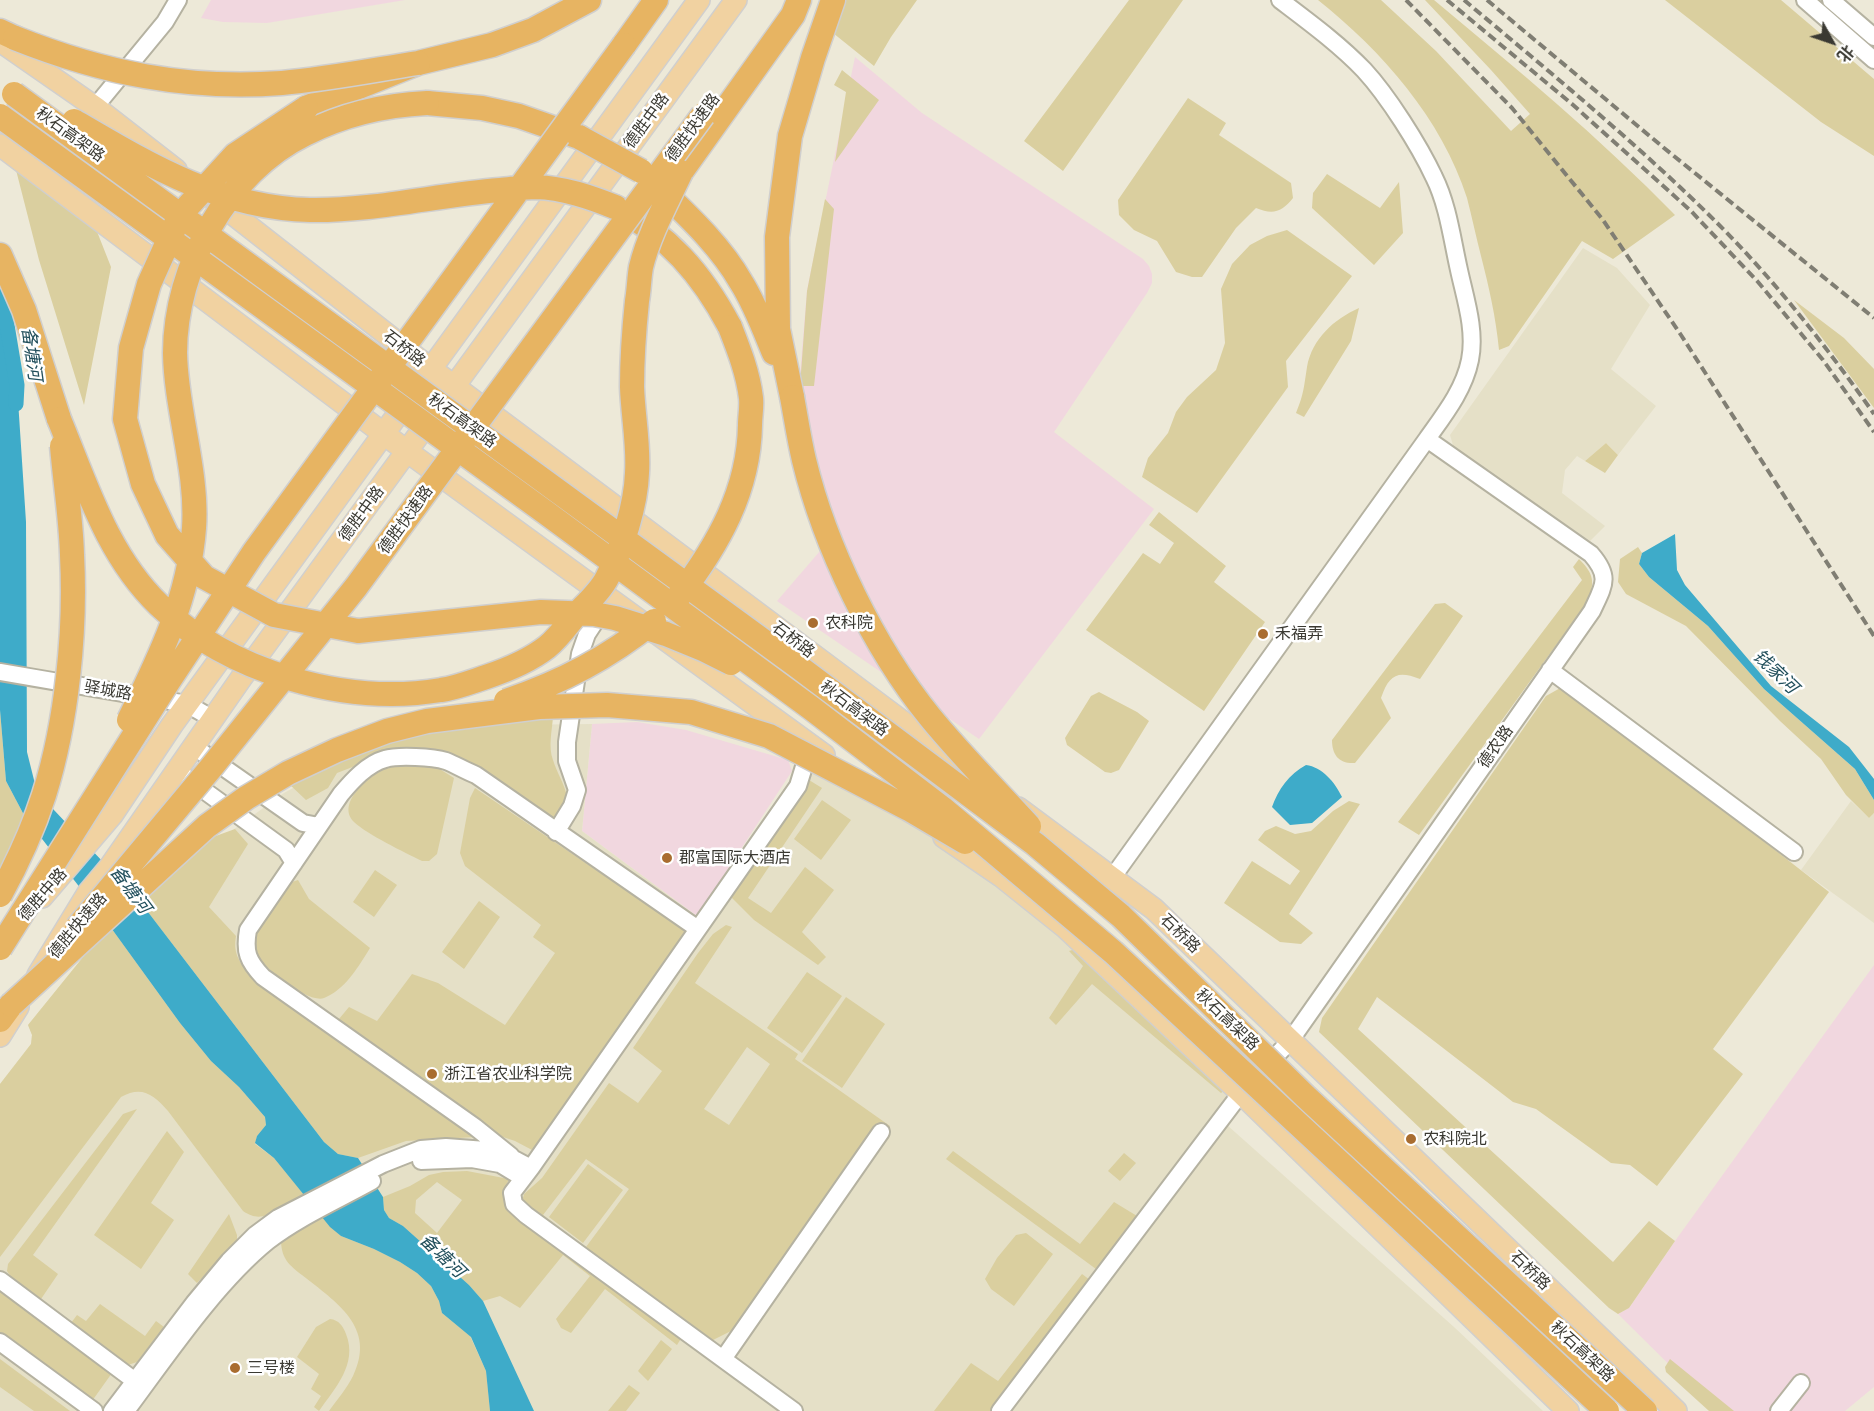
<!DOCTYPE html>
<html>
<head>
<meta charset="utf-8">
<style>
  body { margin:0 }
  #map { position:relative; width:1874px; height:1411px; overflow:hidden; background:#ede9d8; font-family:"Libre Baskerville","Noto Sans SC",serif }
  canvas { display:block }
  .north { position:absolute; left:1802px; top:12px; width:60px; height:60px; -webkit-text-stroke:4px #fff; paint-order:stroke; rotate:130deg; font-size:16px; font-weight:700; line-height:24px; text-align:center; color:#3a3932 }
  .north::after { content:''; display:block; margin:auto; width:21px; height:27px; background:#3a3932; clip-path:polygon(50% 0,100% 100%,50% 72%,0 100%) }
</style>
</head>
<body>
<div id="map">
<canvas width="1874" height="1411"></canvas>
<div class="north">北</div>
</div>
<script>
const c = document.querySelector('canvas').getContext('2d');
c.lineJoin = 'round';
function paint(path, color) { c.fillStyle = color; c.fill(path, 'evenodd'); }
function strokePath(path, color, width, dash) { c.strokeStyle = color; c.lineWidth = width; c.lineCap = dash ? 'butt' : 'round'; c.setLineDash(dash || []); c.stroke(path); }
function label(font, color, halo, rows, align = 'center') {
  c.font = font + ' "Libre Baskerville","Noto Sans SC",serif'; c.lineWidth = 5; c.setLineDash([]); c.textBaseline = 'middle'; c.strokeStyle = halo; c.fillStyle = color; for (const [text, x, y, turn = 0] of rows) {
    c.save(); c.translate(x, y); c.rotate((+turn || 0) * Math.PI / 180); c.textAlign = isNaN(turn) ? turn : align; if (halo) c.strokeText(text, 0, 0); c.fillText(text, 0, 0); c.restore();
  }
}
const commercial = new Path2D(`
  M211,0H405L267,23L223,22L201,18Z
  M855,57L922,113L1143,259L1149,266L1152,274V283L1147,293L1054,432L1154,509L979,739L777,601L820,551L799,386L807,290Z
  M637,722L686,730L788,760L792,771L697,916L582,831L592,724Z
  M1874,965V1387L1845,1411H1716L1618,1314L1629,1308L1675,1241Z`);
const built = new Path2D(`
  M1583,248L1617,268L1650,305L1611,369L1656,406L1618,455L1606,443L1585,461L1577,456L1565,470L1562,493L1605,526L1590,541L1455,452L1450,435Z
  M592,724L582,831L710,926L812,770L921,830L1042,919L1228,1096L1096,1268L1110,1279L1227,1125L1454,1327L1543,1411H0V1084L31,1044L32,1035L28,1025L109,925L161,882L284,793L327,769L504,725Z
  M1851,801L1869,818L1874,813V923L1801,870Z`);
const green = new Path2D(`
  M845,0H917L891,37L874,66L833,33Z
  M1129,0H1183L1063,171L1024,141Z
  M1318,0H1381L1436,51L1511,131L1530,114L1491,70L1425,0H1434C1517,69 1600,138 1675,215L1613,259L1582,241L1509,346L1499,350C1496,318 1489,287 1481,256C1476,237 1472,217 1467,198C1442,119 1382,51 1318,0Z
  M1665,0H1781L1874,79V156L1821,122Z
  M842,70L879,100L835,162L846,92L834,85Z
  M1188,98L1226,123L1219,135L1291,183L1293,198C1282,212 1273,215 1256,208L1236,228L1202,277H1192L1176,272L1157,241L1134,230L1119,215L1118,200Z
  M16,170L96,229L111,267L84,405L39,260Z
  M1327,174L1380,208L1399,182L1403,233L1374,265L1312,208L1313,193Z
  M825,199L834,209L814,386H800L807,291Z
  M1287,230L1352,276L1286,361L1288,387L1197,513L1142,477L1148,458L1168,433L1176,412L1187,397L1216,370L1225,343L1221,289L1232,264L1250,245L1267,236Z
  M1794,300L1844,338L1874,369V408Z
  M1359,308L1351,341L1304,417L1296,413C1304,394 1304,386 1307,367C1312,339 1334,319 1359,308Z
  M1606,443L1618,455L1605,473L1585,461Z
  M1159,512L1226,566L1214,582L1265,622L1204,711L1086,630L1143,553L1160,564L1174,543L1149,525Z
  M1638,547L1642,553L1639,564L1649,577L1708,626L1764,689L1855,769L1874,800V813L1869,818L1846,795L1821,759L1780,721L1686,626L1626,594L1618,582L1620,559Z
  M1579,559C1594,574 1595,582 1588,601L1419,835L1398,822L1582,580L1573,567Z
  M1445,603L1463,616L1420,679C1397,670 1389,675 1381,698L1391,718L1355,763C1339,764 1332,755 1332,740L1435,604Z
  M1562,687L1573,693L1829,892L1713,1049L1743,1074L1657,1186L1630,1165L1611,1163L1536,1109L1513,1102L1377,997L1358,1029L1613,1262L1649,1221L1675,1241L1629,1308L1618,1314L1609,1308L1319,1032L1322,1018L1546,696Z
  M1099,692L1137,712L1149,721L1119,770L1111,773L1105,772L1067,745L1065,738L1091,696Z
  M0,710L6,781L25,817L0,876Z
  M553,717C552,731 548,747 553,760C557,773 564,783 567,796L553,820L482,771L394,751L337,773L328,788L306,800L288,783L365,749L454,724Z
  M411,765L438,768L454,778L437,854L429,861H422C404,852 368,835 354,822C334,802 375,770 392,766C398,765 405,765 411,765Z
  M809,780L822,788L748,898L771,913L805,867L834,890L802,932L826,957L818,965L754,920L730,896Z
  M475,788L686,931L534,1151L515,1141L494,1134L339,1019L349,1007L377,1021L412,974L438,983L505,1025L555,953L533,937L541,925L465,866L460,853L470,798Z
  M822,800L851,820L821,860L794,839Z
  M1349,801L1360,804L1289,914L1313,933L1301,944L1280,942L1224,903L1252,861L1290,885L1300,871L1258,840L1265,831L1276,826L1295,834L1311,831L1333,811Z
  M235,829L248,844L209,907L236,936C233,952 238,961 249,973L476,1137L406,1141L358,1158L338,1154L324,1142L138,899L213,837Z
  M375,870L397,885L374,917L353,902Z
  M298,880L309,899L370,948C359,966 345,990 324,998C310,1004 266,970 259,958C255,951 253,944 255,936C258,926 284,893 292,882Z
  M479,901L500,917L464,969L442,952Z
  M109,925L180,1023L211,1061L239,1087L265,1117L266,1125L257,1136L255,1144L274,1158L330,1226L341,1236L374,1249L400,1262L417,1273L431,1286L439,1301L442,1313L470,1336L486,1371L490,1411H329C337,1400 347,1388 353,1376C377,1327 336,1302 302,1275C289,1265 282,1259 281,1242L292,1234L278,1211C264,1217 256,1220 243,1211L168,1111C154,1095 142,1085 121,1097L0,1257V1084L31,1044L32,1035L28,1025Z
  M726,925L732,927L695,983L798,1054L795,1059L890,1126L776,1280L739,1327L709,1342L521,1205L524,1194L542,1178L609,1083L638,1103L662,1071L633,1048L698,953L713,934ZM747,1047L770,1064L729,1125L704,1109ZM586,1159L629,1189L586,1247L543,1215Z
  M1076,949L1226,1089L1221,1093L1092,984L1056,1025L1049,1018L1083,966L1069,951Z
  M807,972L842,996L802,1053L767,1028Z
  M846,997L885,1024L842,1088L802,1061Z
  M137,1109L33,1255L58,1274L41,1299L12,1279L7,1271L8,1264L123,1114Z
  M167,1131L184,1152L151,1203L174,1220L141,1269L94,1235Z
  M953,1151L1080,1244L1114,1202L1137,1216L1096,1269L946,1159Z
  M1124,1153L1136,1163L1120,1181L1108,1171Z
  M588,1164L623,1190L583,1243L549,1217Z
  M467,1171L509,1179L505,1188L508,1205L682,1337L677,1345L605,1289L571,1333L561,1328L556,1319L590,1276L563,1255L520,1308L500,1296L483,1301L469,1285L403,1226L389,1218L384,1210L383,1197L410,1186L429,1175L443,1172ZM437,1182L462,1200L437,1233L415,1213L416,1200Z
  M229,1214L237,1235V1241L197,1283L188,1274Z
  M1026,1233L1053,1254L1014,1306L991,1289L985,1279L997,1258L1016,1235Z
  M1082,1274L1090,1280L992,1411H934L971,1363L998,1381Z
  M0,1290L112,1373L92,1401L0,1333Z
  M100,1304L145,1336L156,1321L164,1327L137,1362L128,1365L123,1362L71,1323L77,1315L86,1321Z
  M330,1319C339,1320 343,1326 346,1334C358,1364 335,1388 319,1411L314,1407L321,1396L311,1389L319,1374L297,1357L316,1327Z
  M661,1340L672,1349L648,1381L638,1371Z
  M0,1359L70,1411H34L0,1387Z
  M1670,1359L1734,1411H1709L1666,1372L1665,1367Z
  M629,1385L640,1393L626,1411H608Z`);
const water = new Path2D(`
  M0,283L17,385L26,522L27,752L37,792L138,899L324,1142L338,1154L358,1158L383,1197L384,1210L389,1218L403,1226L469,1285L483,1301L534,1411H490L486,1371L471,1337L442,1313L439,1301L431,1286L417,1273L400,1262L374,1249L341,1236L330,1227L274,1158L255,1143L257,1136L266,1125L265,1117L239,1087L211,1061L180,1023L109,925L25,817L6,781L0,710Z
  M1675,534L1677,570L1685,585L1771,686L1849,747L1874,779V800L1855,769L1764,689L1708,626L1649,577L1639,564L1642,553Z
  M1306,765C1322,767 1335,782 1342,797L1312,823L1290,825L1272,807C1278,790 1289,774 1306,765Z`);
const canal = new Path2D(`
  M0,283L17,385L16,404`);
const minor = new Path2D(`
  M1805,0L1874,60
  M1831,0L1874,37
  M95,107L165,22L178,0
  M1550,670L1794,852
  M0,672L187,704L213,719
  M193,746L303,823L319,826
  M176,770L286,850L294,863
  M556,832L572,806L577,790L567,761V742L580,654L587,634L604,608
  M1112,878L1427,439C1444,415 1464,390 1470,360C1476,330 1465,298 1459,270C1452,239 1448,205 1434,177C1419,145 1388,96 1364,70C1339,44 1309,22 1280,0
  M511,1156L475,1127L263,977C248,961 244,952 248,930L341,794C352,781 367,764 385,759C398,755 433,757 446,761C456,765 466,771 476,775L698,929
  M421,1161L472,1159L500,1164L523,1178
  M0,1280L143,1387
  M0,1342L94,1411
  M723,1359L881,1132
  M112,1411L194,1303L229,1261L255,1235L278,1218L383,1164L421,1149L446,1147L499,1151L531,1168
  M126,1411C167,1356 216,1283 268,1241C299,1217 338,1200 372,1181
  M794,1411L526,1215L514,1204L512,1193L531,1168L798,786L810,747
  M1000,1411L1241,1093L1290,1041L1592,611C1604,585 1611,577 1591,554L1427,439
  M1779,1411L1801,1383`);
const major = new Path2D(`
  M0,41L95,107L176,170
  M0,145L408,452L824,755
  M210,196L431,369L967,770
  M1018,808L1154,909L1676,1411
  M944,837L1001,876L1066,928L1241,1093L1568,1411
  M42,897L112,815L172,725L699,0
  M38,975L88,893L109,868L242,677L736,0
  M0,1036L18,1007`);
const highway = new Path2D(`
  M0,31L15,38
  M624,45L656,0
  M427,103L482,108L519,116L579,137
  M306,108L418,63L492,45L533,30L589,0
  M681,172L793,15L799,0
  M656,185C686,214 720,245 741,282C755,304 764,329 774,353
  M615,207C668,235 702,274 730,327
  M0,255L24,310L59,419
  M792,397L778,329L777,237L790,136L813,58L833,0
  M0,1020L11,1005`);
const rail = new Path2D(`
  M1406,0L1512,108L1603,220L1681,335L1874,636
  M1447,0L1572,104L1691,211L1758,282L1823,360L1874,432
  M1464,0C1546,69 1629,137 1706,212C1769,273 1824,343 1874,414
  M1487,0L1664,148L1874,318`);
const highwayBridge = new Path2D(`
  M15,38C103,73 186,90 282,83C328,79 373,70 418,63
  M14,94L796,665L1035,844L1121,916L1305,1096L1645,1411
  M306,108L235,155L180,215L149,284L131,348L125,419L143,484L167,535L204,577L274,615L358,631L541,612L594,614L615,618L666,634L705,650L731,663
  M0,116L545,512L811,708L942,808L1113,952L1607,1411
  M74,121C149,165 220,208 310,210C373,211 437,195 500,190C512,189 524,187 536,187C564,188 590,197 615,207
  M579,137L641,171
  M792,397C796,418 799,439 804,460C825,547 874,648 930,717C961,755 996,790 1029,826
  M59,419C86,484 107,555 159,605C229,672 345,706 441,690C456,688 471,682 486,677C507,670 529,661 547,647C557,639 566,627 574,617C585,605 600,592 607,578C622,549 636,505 637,473C639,445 633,416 632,387C632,359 634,330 637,301C639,290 639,278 641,267C649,234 667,202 681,172
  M679,596C718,545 749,491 750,425C750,416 752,407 751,398C748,373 739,350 730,327
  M506,701C562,682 608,658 654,621
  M129,720C159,659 189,598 194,528C198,471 176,411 175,353C175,267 227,172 305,134C344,114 385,105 427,103
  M0,895C17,864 33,829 44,795C67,722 76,631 72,555C71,518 65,482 62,446
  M77,928L210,769L356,587L703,115
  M0,948L168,682L254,552L624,45
  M11,1005L207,826L246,798L288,773L337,750L387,731L427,721L539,707L607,705L691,712L769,736L909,809L965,842`);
const markers = [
  [813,623,6,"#a96d30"],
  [1263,634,6,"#a96d30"],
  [667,858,6,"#a96d30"],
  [432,1074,6,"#a96d30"],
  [1411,1139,6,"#a96d30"],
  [235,1368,6,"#a96d30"]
];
const streetNames = [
  ["德胜中路",647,121,-54],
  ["德胜快速路",693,128,-54],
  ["秋石高架路",70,135,36],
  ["石桥路",404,349,38],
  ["秋石高架路",462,421,36],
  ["德胜中路",362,514,-54],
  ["德胜快速路",406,520,-54],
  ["石桥路",793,640,37],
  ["驿城路",108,691,10],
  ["秋石高架路",854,709,37],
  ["德农路",1496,747,-55],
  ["德胜中路",43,895,-49],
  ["德胜快速路",78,926,-50],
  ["石桥路",1180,934,44],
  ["秋石高架路",1227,1020,44],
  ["石桥路",1530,1271,44],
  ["秋石高架路",1582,1352,43]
];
const poiNames = [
  ["农科院",825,623],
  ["禾福弄",1275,634],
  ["郡富国际大酒店",679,858],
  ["浙江省农业科学院",444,1074],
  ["农科院北",1423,1139],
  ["三号楼",247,1368]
];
const waterNames = [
  ["备塘河",31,354,82],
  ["钱家河",1775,672,44],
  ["备塘河",130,890,53],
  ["备塘河",442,1256,44]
];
paint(commercial, '#f1d7df');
paint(built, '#e5e0c7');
paint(green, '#dacf9f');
paint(water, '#3eabc9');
strokePath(canal, '#3eabc9', 15);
strokePath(minor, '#b5b2a1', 20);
strokePath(major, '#d0cfce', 24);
strokePath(highway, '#d0cfce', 27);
strokePath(minor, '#fff', 16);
strokePath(major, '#f1d2a1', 21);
strokePath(highway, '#e7b462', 24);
strokePath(rail, '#807e73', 4, [9, 4.5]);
strokePath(highwayBridge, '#d0cfce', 27, []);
strokePath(highwayBridge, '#e7b462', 24);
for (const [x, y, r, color] of markers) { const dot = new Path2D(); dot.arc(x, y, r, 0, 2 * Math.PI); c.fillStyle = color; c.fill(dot); strokePath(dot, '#fff', 2); }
label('16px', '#3a3932', '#fff', streetNames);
label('16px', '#3a3932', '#fff', poiNames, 'left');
label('italic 18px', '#224f5c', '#fff', waterNames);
</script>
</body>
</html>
